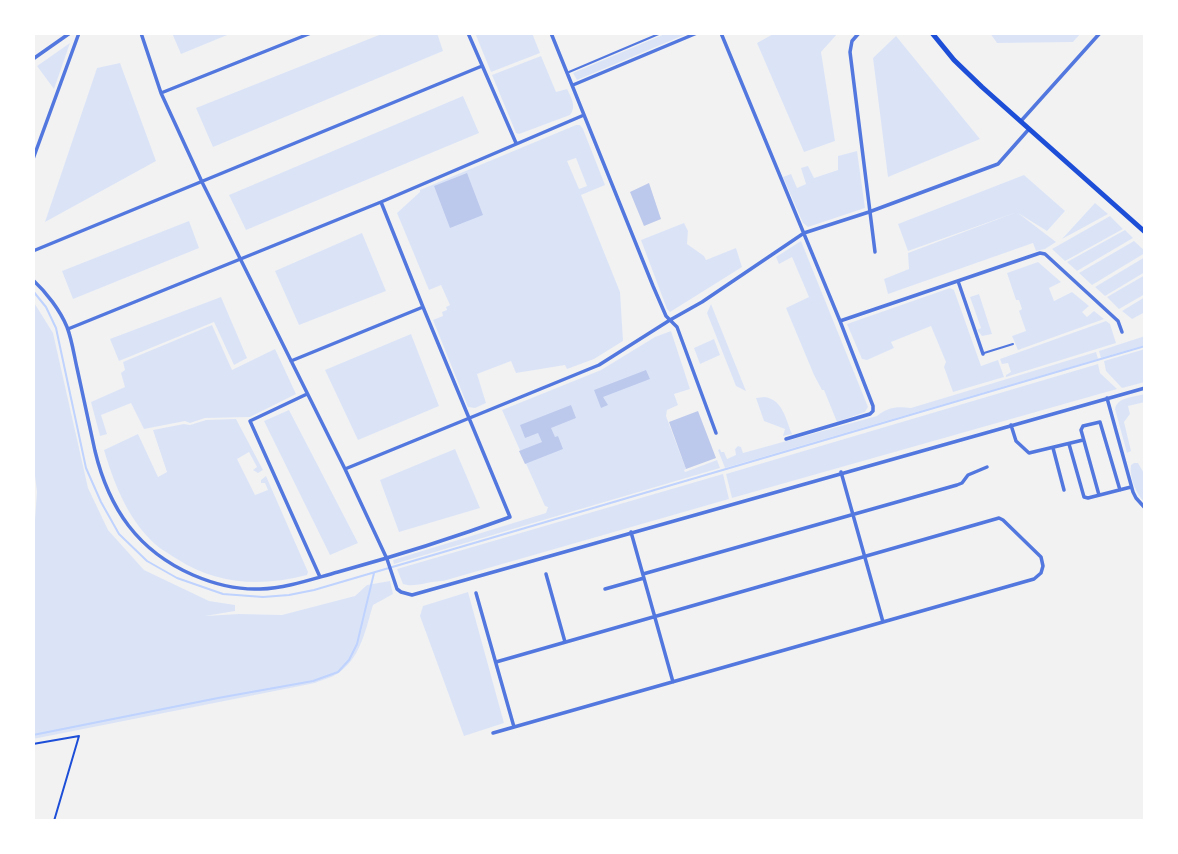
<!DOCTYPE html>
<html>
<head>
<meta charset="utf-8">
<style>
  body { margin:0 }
  #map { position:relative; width:1178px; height:854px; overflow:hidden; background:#f2f2f2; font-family:Lato,sans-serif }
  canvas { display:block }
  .frame { position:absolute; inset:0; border:35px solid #fff; pointer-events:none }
</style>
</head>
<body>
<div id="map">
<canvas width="1178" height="854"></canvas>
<div class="frame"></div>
</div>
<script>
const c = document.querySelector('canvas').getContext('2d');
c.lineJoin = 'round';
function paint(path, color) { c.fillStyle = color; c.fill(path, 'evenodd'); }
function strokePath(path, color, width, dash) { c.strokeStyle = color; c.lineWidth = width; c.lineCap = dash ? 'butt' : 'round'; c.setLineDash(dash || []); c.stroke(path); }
const green = new Path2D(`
  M172,33H232L181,54Z
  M384,33H437L443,51L213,147L196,108Z
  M475,33H532L540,53L491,72Z
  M667,33H689L577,80L573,73Z
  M775,33H838L821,52L835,141L804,152L757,43Z
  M990,33H1081L1073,42L997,43Z
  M896,36L980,139L888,177L873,58Z
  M70,43L54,89L37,66Z
  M541,56L556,92L567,89C571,97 577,107 570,115L519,134L516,133L492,75Z
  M120,63L156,161L45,222L97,68Z
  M463,96L479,133L246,230L229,195Z
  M576,125H580L583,129L605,185L581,195L620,292L623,341L594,359L567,369L565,365L516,373L511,361L477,374L486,403L475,408L468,407L433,320L443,316L442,312L447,310L446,307L450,305L441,285L429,290L397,213L420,192V190ZM576,158L587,186L579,189L567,161Z
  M857,151L865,208L808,227L803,223L783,177L791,174L797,188L806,184L801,168L808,166L814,178L838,170V156Z
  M1024,175L1065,211L1047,231L1018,213L1056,242L1045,249L1036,251L1033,243L888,294L884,279L909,269L908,253L1017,212L908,251L898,224Z
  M1095,203L1108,214L1062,239Z
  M1110,216L1123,229L1065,261L1052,249Z
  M189,221L199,248L73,299L62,271Z
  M684,223L688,231L687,244L704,256L706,260L736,248L742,267L670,312L667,309L641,240Z
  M1125,230L1133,238L1077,271L1067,262Z
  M362,233L386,291L299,325L275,271Z
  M801,241L868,407L865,412L837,422L824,390H822L814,375L786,308L809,297L792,257L779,264L776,257Z
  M1134,241L1145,251V253L1092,285L1079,273Z
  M1145,257V272L1105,296L1095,287Z
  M1038,262L1061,282L1049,288L1054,301L1072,292L1089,306L1082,312L1087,317L1094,311L1104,319L1018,350L1012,336L1026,331L1019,311L1022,309L1019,300H1016L1007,273Z
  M1145,275V294L1119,309L1107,297Z
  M950,288L954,290L981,366L998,360L1004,377L953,392L944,367L946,362L931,326L891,342L894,348L867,360L862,359L847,324Z
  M979,294L992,334L982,336L977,330L981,328L970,297Z
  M221,297L247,358L234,365L214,322L119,361L110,339Z
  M1145,297V312L1132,319L1122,311Z
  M33,301L53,333L88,488L108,530L144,570L209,601L235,605V611L205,616L239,614L282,615L355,596L367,585L390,581L393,594L373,605C366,628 361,656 341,671C335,677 324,679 315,683L33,739V547L37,492L33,460Z
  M711,304L746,391L736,386L707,313Z
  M1106,321L1110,324L1116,343L1006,377V375L1011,372L1008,363L1002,364L1000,359Z
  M212,325L232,370L275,349L296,394L250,417L205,418L190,423L185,421L144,429L131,403L101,415L107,434L100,436L91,402L125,387L121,373L125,370L123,362Z
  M671,331L690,389L674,394L678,405L667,410L666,416L686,469L684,470L685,472L717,460L720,468L394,564L393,560L546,513L548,507L545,506L502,410L601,370L655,337Z
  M411,334L439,406L358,440L325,370Z
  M1145,336V345L1101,358L1099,351Z
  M714,339L720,355L700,364L694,348Z
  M1145,349V382L1122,388L1106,371L1104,361Z
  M1096,352L1098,359L725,468L718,450L720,449L721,452H724L727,459L736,455L735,449L738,446L741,447L743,453L877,416C887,407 898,406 911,408Z
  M1098,364L1100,373L1117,389L732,498L726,474Z
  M1145,394V402L1128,406L1130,414L1124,422L1131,451L1127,453L1115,409C1117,397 1134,397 1145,394Z
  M765,397C783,400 786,420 792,434L783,436L785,429L764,421L756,398Z
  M289,410L358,543L330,555L264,421Z
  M236,419L263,470L258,473L253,470L257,467L249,452L237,459L255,495L268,490L265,483H261V480L266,476L308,572L307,575C261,587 218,585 177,559C166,552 155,546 147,536C125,512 113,480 104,450L138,434L158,477L167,472L153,430L184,424L190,425L206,420Z
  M455,449L480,508L399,532L380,480Z
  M1134,463H1138L1145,475V503C1136,494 1129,477 1131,465Z
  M723,474L729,499L443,581C429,581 415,588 403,584L397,569Z
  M468,592L504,723L464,736L420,616L423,606Z`);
const stream = new Path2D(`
  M33,291L46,307L56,328L86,468L101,502L119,534L147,561L177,578L223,594L263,597L289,595L314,590L1145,346
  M33,735L218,698L313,681L338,672L349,660L357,644L374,573`);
const building = new Path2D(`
  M467,173L483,215L450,228L434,186Z
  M649,183L661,219L644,226L630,192Z
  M646,370L650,379L603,397L608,405L601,408L594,390Z
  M571,405L576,418L551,428L555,437L558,436L563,449L525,464L519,451L542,442L538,433L525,438L520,425Z
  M698,411L716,458L686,469L669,422Z`);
const path = new Path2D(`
  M33,744L79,736L54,821`);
const service = new Path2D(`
  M569,72L661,33
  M984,353L1013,344`);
const minor = new Path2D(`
  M141,33L161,93L202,182L345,469L387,559L397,589L401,592L412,595L1145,388
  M468,33L516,143
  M551,33L653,286L666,316L677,327L716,433
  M721,33L840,321L873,406V411L870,414L786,439
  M859,33L852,41L850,52L875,252
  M33,59L70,33
  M573,85L697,33
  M161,93L311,33
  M1021,121L1100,33
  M33,159L79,33
  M33,251L482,66
  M33,280C46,292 60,310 67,327C72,340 74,355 77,368C83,396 89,424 95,451C109,509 138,551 193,575C214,584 237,590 260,589C287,588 312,579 338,572C396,556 453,538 510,517L423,307L381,202
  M958,281L983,354
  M840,321L1040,253L1045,254L1118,321L1122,332
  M68,329L381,202L584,115
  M291,361L423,307
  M307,394L250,421L320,577
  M1107,398L1133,492L1136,498L1145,508
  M1011,425L1016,441L1029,453L1083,440
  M1069,444L1084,497L1088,498L1131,487
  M1053,448L1064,490
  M345,469L599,365L670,320L702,302L804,233L869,212L998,164L1029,129
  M841,472L883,622
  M1099,495L1081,430L1083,426L1100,422L1120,490
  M631,532L673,682
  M546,574L565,642
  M643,574L957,485L962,483L968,475L987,467
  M605,589L644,578
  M476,593L514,727
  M493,733L1034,579L1041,573L1043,566L1041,557L1003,520L999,518L496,662`);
const secondary = new Path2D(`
  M932,33L954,60L982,87L1145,232`);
paint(green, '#dbe4f7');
strokePath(stream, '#bfd3fe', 2);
paint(building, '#bdc9ec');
strokePath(path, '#1d4ed8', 2);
strokePath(service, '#5277de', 2);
strokePath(minor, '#5277de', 3.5);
strokePath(secondary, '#1d4ed8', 5);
</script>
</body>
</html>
